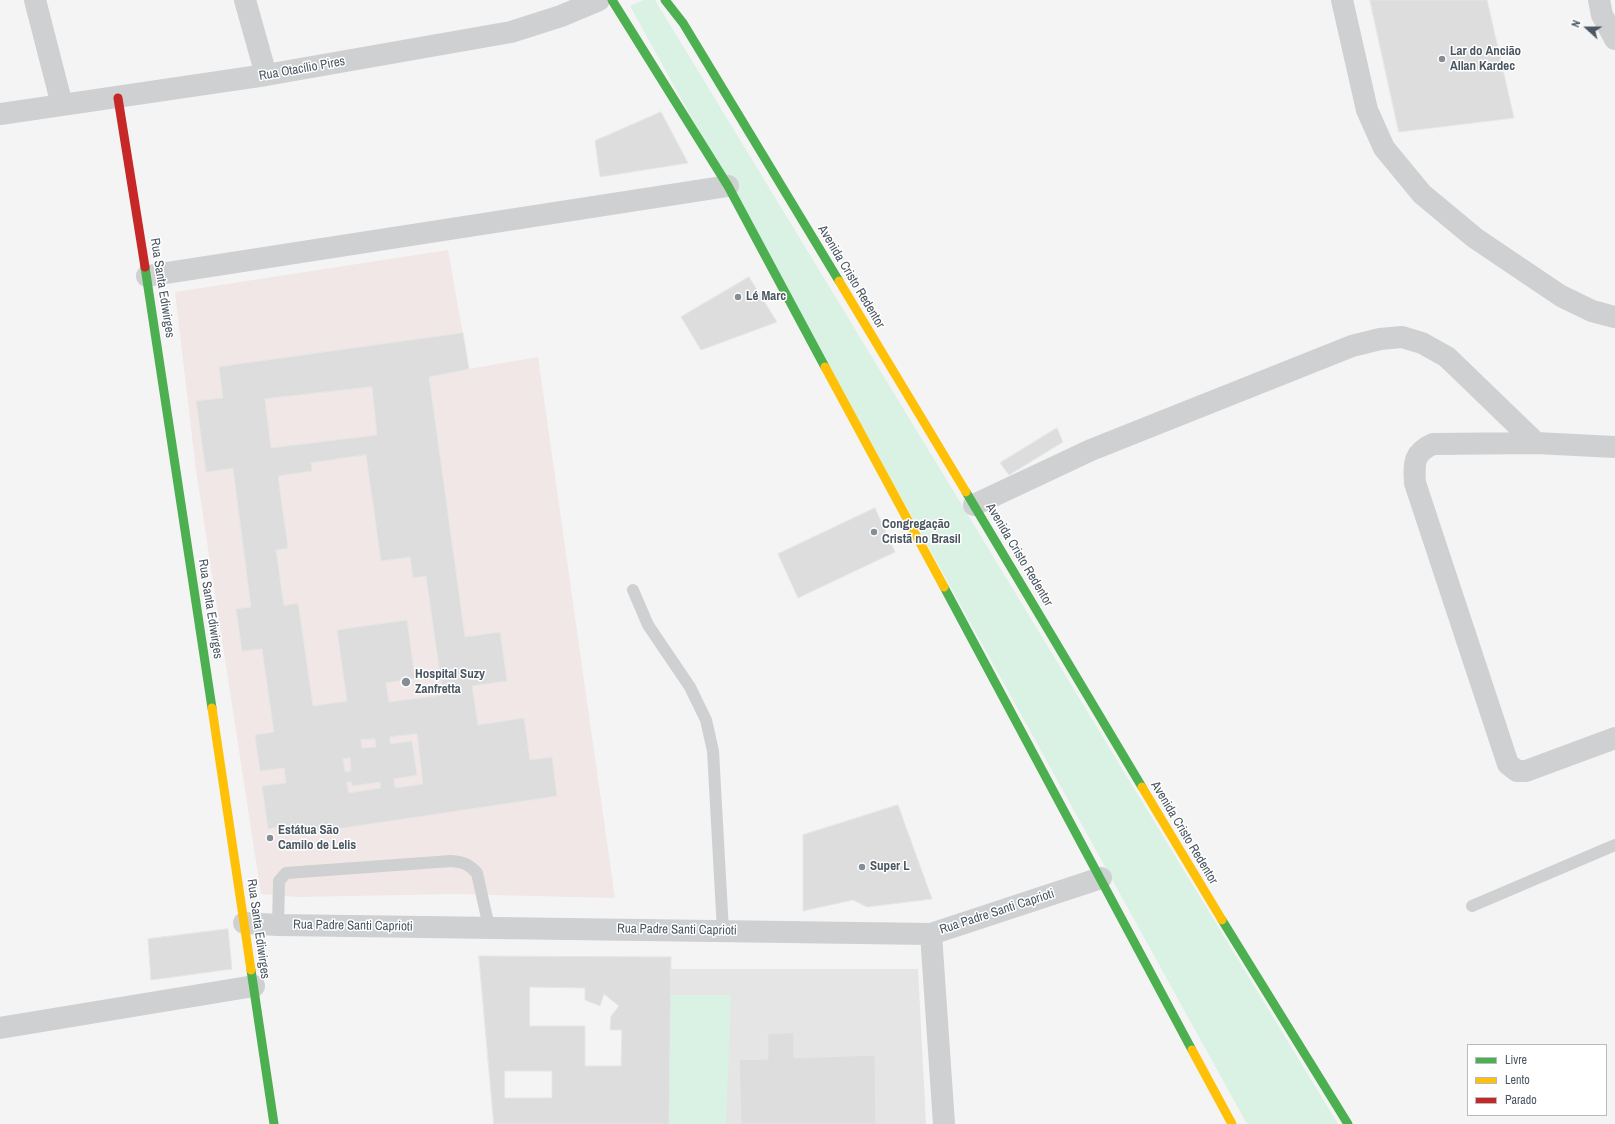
<!DOCTYPE html>
<html>
<head>
<meta charset="utf-8">
<style>
  body { margin:0 }
  #map { position:relative; width:1615px; height:1124px; overflow:hidden; background:#f4f4f4; font-family:"Archivo Narrow",sans-serif }
  canvas { display:block }
  .legend { position:absolute; left:1467px; top:1044px; width:140px; height:72px; box-sizing:border-box; background:#fff; border:1px solid #b7bbc0; margin:0; padding:5px 7px; list-style:none; font-size:12px; color:#4a5661 }
  .legend li { display:flex; align-items:center; gap:8px; height:20px }
  .legend b { width:20px; border:1px solid #b7bbc0 }
  .north { position:absolute; left:1567px; top:8px; width:40px; height:40px; -webkit-text-stroke:3px #fff; paint-order:stroke; rotate:291deg; font-size:11px; font-weight:700; line-height:16px; text-align:center; color:#4a5661 }
  .north::after { content:''; display:block; margin:auto; width:14px; height:18px; background:#4a5661; clip-path:polygon(50% 0,100% 100%,50% 72%,0 100%) }
</style>
</head>
<body>
<div id="map">
<canvas width="1615" height="1124"></canvas>
<ul class="legend">
<li><b style="height:5px;background:#4caf50"></b>Livre</li>
<li><b style="height:5px;background:#ffc107"></b>Lento</li>
<li><b style="height:5px;background:#c62828"></b>Parado</li>
</ul>
<div class="north">N</div>
</div>
<script>
const c = document.querySelector('canvas').getContext('2d');
c.lineJoin = 'round';
function paint(path, color) { c.fillStyle = color; c.fill(path, 'evenodd'); }
function strokePath(path, color, width, dash) { c.strokeStyle = color; c.lineWidth = width; c.lineCap = dash ? 'butt' : 'round'; c.setLineDash(dash || []); c.stroke(path); }
function label(font, color, halo, rows, align = 'center') {
  c.font = font + ' "Archivo Narrow",sans-serif'; c.lineWidth = 3; c.setLineDash([]); c.textBaseline = 'middle'; c.strokeStyle = halo; c.fillStyle = color; for (const [text, x, y, turn = 0] of rows) {
    c.save(); c.translate(x, y); c.rotate((+turn || 0) * Math.PI / 180); c.textAlign = isNaN(turn) ? turn : align; if (halo) c.strokeText(text, 0, 0); c.fillText(text, 0, 0); c.restore();
  }
}
const education = new Path2D(`
  M671,969H918L926,1124H669Z`);
const medical = new Path2D(`
  M448,250L469,369L538,357L615,898L455,894L297,897L261,894L196,470L175,292Z`);
const green = new Path2D(`
  M644,0H655L1338,1124H1247L630,6Z
  M670,995H731L726,1124H669Z`);
const building = new Path2D(`
  M1370,0H1487L1514,118L1399,132Z
  M661,112L688,163L600,177L595,141Z
  M749,277L777,322L701,350L681,317Z
  M463,333L469,369L429,377L465,637L500,632L507,681L472,686L478,725L524,718L530,760L552,757L557,796L289,836L285,826L268,829L262,786L286,783L284,768L260,771L255,735L274,732L262,649L242,651L236,609L251,607L233,468L206,472L196,401L223,398L219,367ZM372,387L377,435L271,448L265,399ZM366,455L381,561L410,557L413,578L426,576L443,695L389,702L386,683L415,678L407,620L337,630L347,701L313,706L298,603L284,606L276,550L288,548L278,476L312,471L311,463ZM417,734L423,784L395,788L394,779L417,775L412,741L390,744V737ZM375,739L376,747L362,748L361,740ZM350,758L351,771L345,772L343,759ZM347,782H351L352,786L380,782L381,788L349,793Z
  M1057,428L1063,442L1009,475L1000,463Z
  M875,508L895,552L798,598L778,554Z
  M898,805L932,899L867,907L853,900L803,911V835Z
  M228,929L232,969L151,980L148,939Z
  M479,956L671,957L669,1124H494Z
  M530,987L585,988V1000L600,1006L604,994L619,1006L611,1016L610,1030H622L621,1066H585V1026H530Z
  M794,1033V1058L875,1055L876,1124H741L739,1060L768,1059V1034Z
  M505,1071H552V1098H505Z`);
const lane = new Path2D(`
  M633,590L648,625L690,687L706,720L713,751L723,931
  M1472,906L1615,845
  M278,925L279,881L286,873L451,861C463,862 469,864 477,873L489,927`);
const street = new Path2D(`
  M35,0L62,105
  M245,0L266,75
  M1342,0L1367,110L1384,148L1422,194L1475,238L1561,296L1592,311L1615,317
  M1599,0L1602,15L1615,39
  M0,114L266,75L511,32L561,16L599,0
  M147,276L728,186
  M1615,447L1536,443L1433,444C1413,453 1414,463 1415,483L1508,764L1517,771H1526L1615,738
  M974,505L1091,450L1352,346L1380,339L1402,337L1422,343L1447,357L1536,443
  M244,923L278,925L931,934L1101,878
  M931,934L944,1124
  M0,1028L254,986`);
const fast = new Path2D(`
  M612,0L728,186L825,367
  M665,0L683,23L839,281
  M145,267L212,708
  M966,492L1142,787
  M944,587L1192,1050
  M1222,920L1348,1124
  M251,970L274,1124`);
const slow = new Path2D(`
  M839,281L966,492
  M825,367L944,587
  M212,708L251,970
  M1142,787L1222,920
  M1192,1050L1232,1124`);
const jam = new Path2D(`
  M118,98L145,267`);
const markers = [
  [1442,59,4,"#868d94"],
  [738,297,4,"#868d94"],
  [874,532,4,"#868d94"],
  [406,682,5,"#868d94"],
  [270,838,4,"#868d94"],
  [862,867,4,"#868d94"]
];
const poiNames = [
  ["Lar do Ancião",1450,52],
  ["Allan Kardec",1450,67],
  ["Lé Marc",746,297],
  ["Congregação",882,525],
  ["Cristã no Brasil",882,540],
  ["Hospital Suzy",415,675],
  ["Zanfretta",415,690],
  ["Estátua São",278,831],
  ["Camilo de Lelis",278,846],
  ["Super L",870,867]
];
const streetNames = [
  ["Rua Otacílio Pires",302,69,-10],
  ["Avenida Cristo Redentor",851,277,59],
  ["Rua Santa Ediwirges",162,288,81],
  ["Avenida Cristo Redentor",1019,555,59],
  ["Rua Santa Ediwirges",210,609,81],
  ["Avenida Cristo Redentor",1184,833,59],
  ["Rua Padre Santi Caprioti",997,912,-18],
  ["Rua Padre Santi Caprioti",353,926,1],
  ["Rua Santa Ediwirges",258,929,82],
  ["Rua Padre Santi Caprioti",677,930,1]
];
paint(education, '#e6e5e6');
paint(medical, '#f1e7e6');
paint(green, '#d9f2e3');
paint(building, '#ddddde');
strokePath(building, '#e5e6e7', 1);
strokePath(lane, '#ced0d2', 12);
strokePath(street, '#ced0d2', 22);
strokePath(fast, '#4caf50', 9);
strokePath(slow, '#ffc107', 9);
strokePath(jam, '#c62828', 9);
for (const [x, y, r, color] of markers) { const dot = new Path2D(); dot.arc(x, y, r, 0, 2 * Math.PI); c.fillStyle = color; c.fill(dot); strokePath(dot, '#fff', 1.5); }
label('bold 13px', '#4a5661', '#fff', poiNames, 'left');
label('13px', '#4a5661', '#fff', streetNames);
</script>
</body>
</html>
